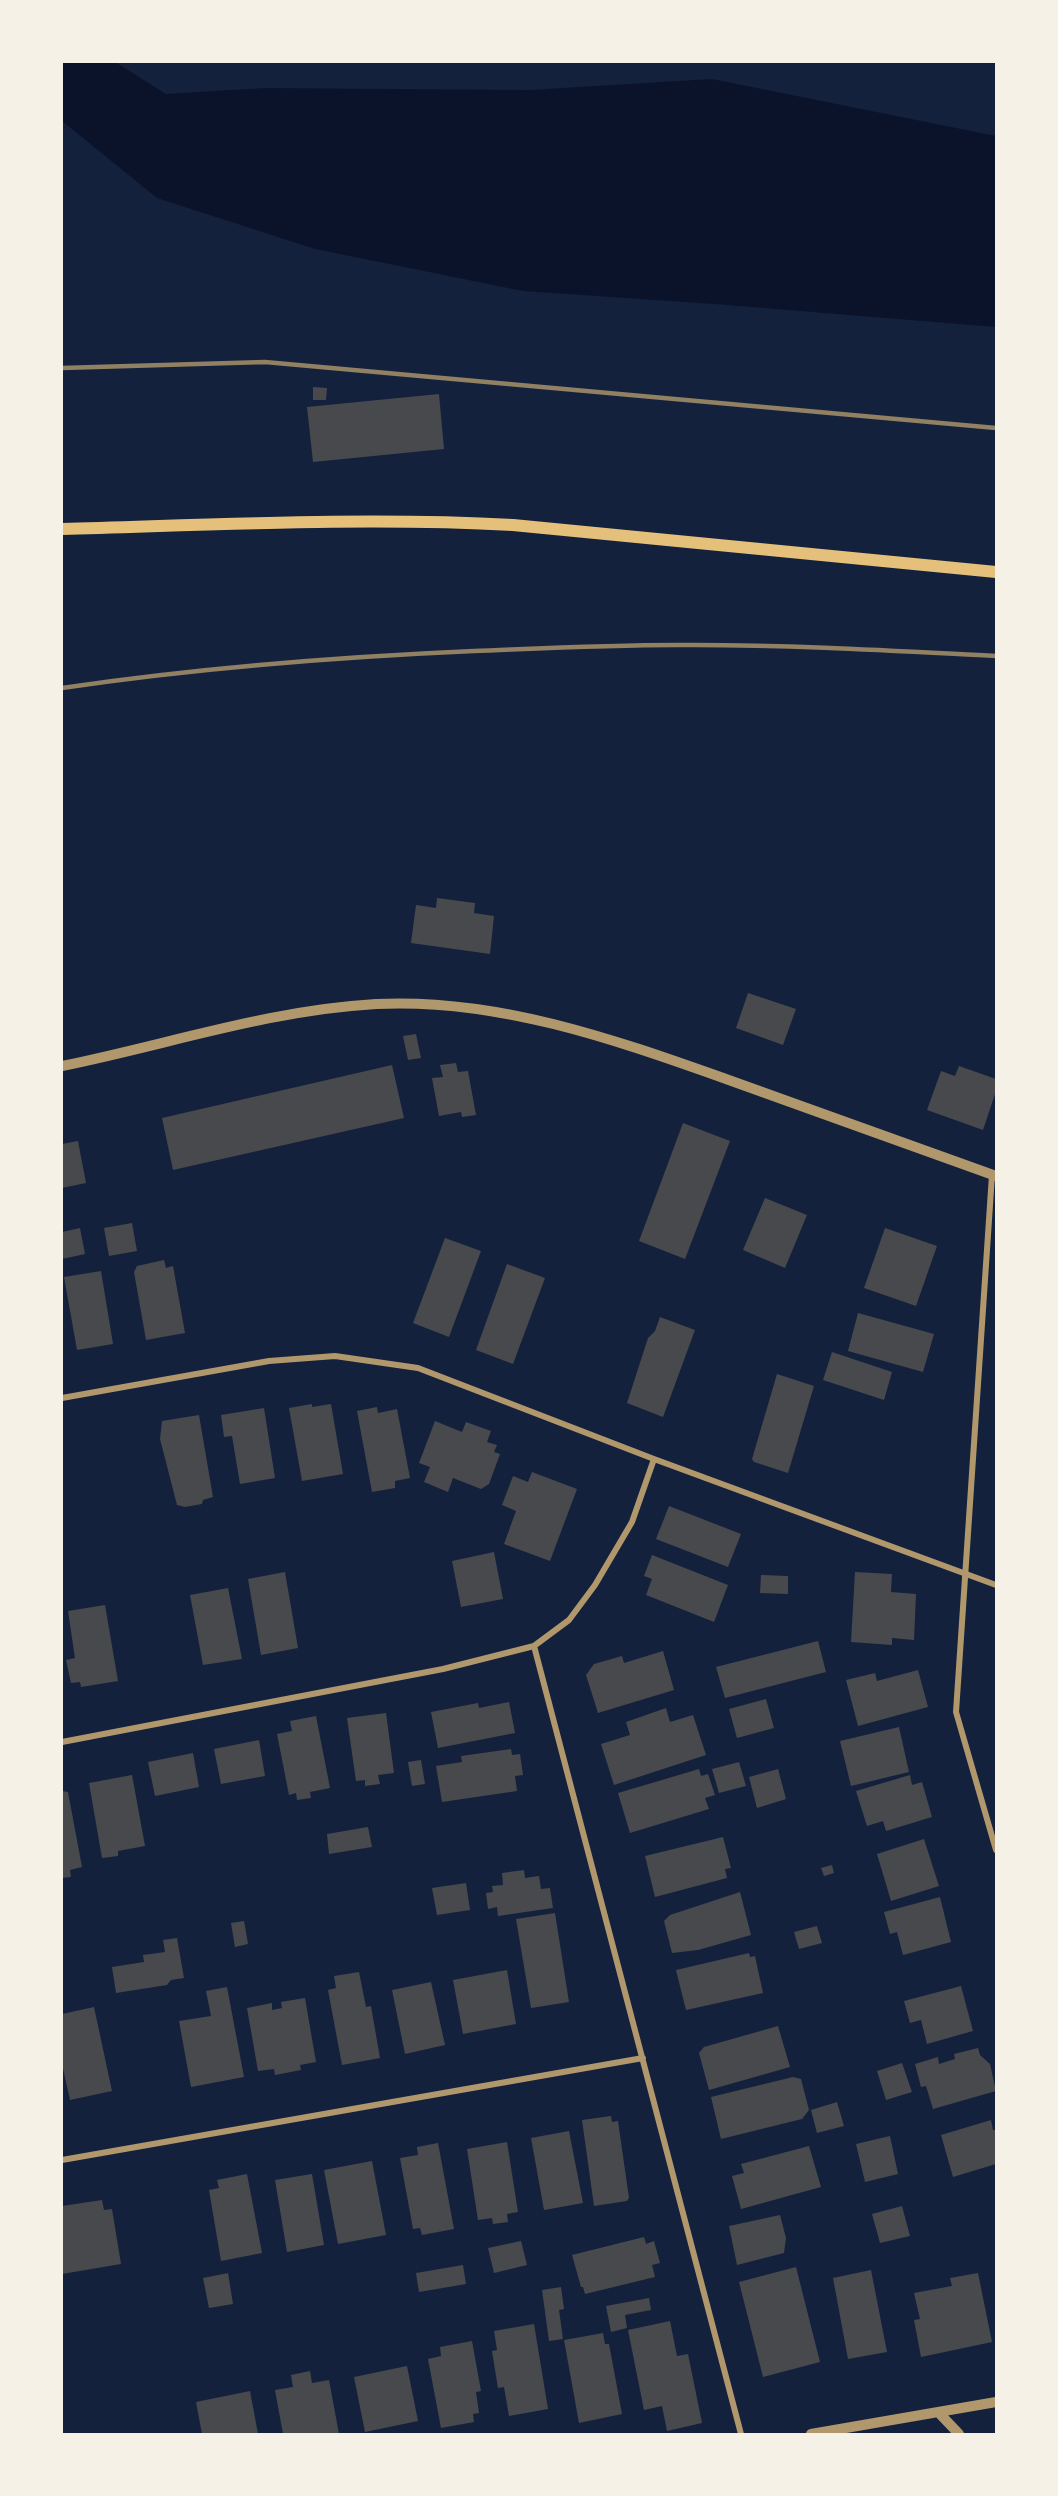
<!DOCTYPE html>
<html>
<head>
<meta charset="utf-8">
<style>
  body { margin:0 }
  #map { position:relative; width:1058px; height:2496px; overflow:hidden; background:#14213d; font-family:"IBM Plex Sans",sans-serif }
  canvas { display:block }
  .frame { position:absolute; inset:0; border:63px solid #f6f1e7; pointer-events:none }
</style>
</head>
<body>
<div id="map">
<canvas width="1058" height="2496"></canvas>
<div class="frame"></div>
</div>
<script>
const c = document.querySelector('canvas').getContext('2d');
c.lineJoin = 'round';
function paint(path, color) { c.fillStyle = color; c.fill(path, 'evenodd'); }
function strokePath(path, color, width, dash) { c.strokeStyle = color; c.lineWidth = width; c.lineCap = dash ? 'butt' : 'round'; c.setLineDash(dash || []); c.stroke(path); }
const water = new Path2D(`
  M62,62H115L166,94L264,88L529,90L712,79L996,136V327L714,304L523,291L315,249L157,198L62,121Z`);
const building = new Path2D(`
  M313,387L327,388L326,400H313Z
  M439,394L444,449L313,462L307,407Z
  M437,898L475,903L474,913L494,916L490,954L411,943L416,905L436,908Z
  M748,993L796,1009L783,1045L736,1028Z
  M416,1034L421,1058L408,1060L403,1036Z
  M456,1063L458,1072L468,1071L476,1115L462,1117L461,1112L439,1116L432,1078L443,1077L440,1065Z
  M392,1065L404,1118L173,1170L162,1118Z
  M959,1066L996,1079V1091L983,1130L927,1110L941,1071L955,1076Z
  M683,1123L730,1141L685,1259L639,1241Z
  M78,1141L86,1183L62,1188V1144Z
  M765,1198L807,1215L785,1268L743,1250Z
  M132,1223L137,1251L109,1256L104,1228Z
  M80,1228L85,1254L62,1259V1232Z
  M885,1228L937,1246L916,1306L864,1288Z
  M445,1238L481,1251L449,1337L413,1323Z
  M164,1260L166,1268L173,1266L185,1333L146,1340L134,1272L137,1266Z
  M507,1264L545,1278L513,1364L476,1350Z
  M101,1271L113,1344L77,1350L64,1277Z
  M858,1313L934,1334L923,1372L848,1351Z
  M660,1317L695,1330L663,1417L627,1403L648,1338L655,1331Z
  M832,1352L892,1372L884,1400L823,1380Z
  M777,1374L814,1386L788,1473L754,1462L752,1459Z
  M312,1404V1407L331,1404L343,1474L302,1481L289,1408Z
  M377,1407L378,1413L397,1409L410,1478L395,1481V1488L372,1492L357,1411Z
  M264,1408L275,1478L240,1484L232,1436L224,1437L221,1415Z
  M199,1415L213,1497L203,1500L202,1504L185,1507L177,1505L160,1439L162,1421Z
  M435,1421L462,1432L466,1422L491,1431L487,1442L497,1445L494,1452L500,1454L489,1484L481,1489L453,1478L448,1492L424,1482L430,1467L419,1463Z
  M532,1472L577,1489L550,1561L504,1544L516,1511L502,1505L513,1476L528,1482Z
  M669,1506L741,1534L728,1567L656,1539Z
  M494,1552L503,1599L461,1607L452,1561Z
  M652,1555L728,1585L714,1622L646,1595L652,1579L644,1576Z
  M285,1572L298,1648L261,1655L248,1579Z
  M855,1572L892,1574L891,1592L916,1594L914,1640L892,1638V1645L851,1642Z
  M761,1575L788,1576V1594L760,1593Z
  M228,1588L242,1659L203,1665L190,1595Z
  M105,1605L118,1681L81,1687L80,1682L71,1683L66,1660L75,1658L68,1611Z
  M818,1641L826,1672L725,1698L716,1667Z
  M663,1651L674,1690L598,1713L586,1675L594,1664L622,1656L624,1663Z
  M918,1670L928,1707L858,1726L846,1680L875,1673L877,1681Z
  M766,1699L774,1728L737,1738L729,1709Z
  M509,1702L515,1733L438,1748L431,1712L478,1703L479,1708Z
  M666,1708L670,1722L693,1715L706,1755L614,1785L601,1744L630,1735L626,1722Z
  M386,1713L394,1773L378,1775L380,1784L365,1786V1780L356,1781L347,1718Z
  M316,1716L330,1788L310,1792L311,1798L297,1800L296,1793L289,1795L277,1734L292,1731L290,1721Z
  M899,1727L909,1772L851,1786L840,1741Z
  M259,1740L265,1776L221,1784L214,1749Z
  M511,1749L512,1755L520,1754L523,1775L515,1776L517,1791L442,1802L436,1766L462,1762L461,1756Z
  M193,1753L199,1787L155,1796L148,1762Z
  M421,1760L425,1784L412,1786L408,1762Z
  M739,1762L746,1786L719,1793L712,1769Z
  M699,1769L701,1776L708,1774L715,1795L705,1798L709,1809L630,1833L618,1793Z
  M778,1769L786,1799L757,1808L749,1777Z
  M132,1775L145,1846L118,1851V1856L102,1858L89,1783Z
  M910,1775L912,1785L922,1782L932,1817L886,1831L883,1821L867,1826L856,1791Z
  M62,1791L68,1792L82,1867L70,1870L71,1877L62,1878Z
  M368,1827L372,1847L329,1854L327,1834Z
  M723,1837L731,1868L725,1869L727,1878L655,1897L645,1856Z
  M924,1839L939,1886L891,1901L877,1854Z
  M832,1865L834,1873L824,1876L821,1868Z
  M524,1870L525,1878L539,1876L541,1889L550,1888L553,1908L498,1916L497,1907L488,1909L486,1893L493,1892L492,1886L503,1885L502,1873Z
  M466,1883L470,1910L437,1915L432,1888Z
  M740,1892L751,1935L698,1950L672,1953L664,1921L670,1915Z
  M940,1897L951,1942L903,1955L897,1932L890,1934L884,1912Z
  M555,1913L569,2002L531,2008L516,1919Z
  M244,1921L248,1944L235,1947L231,1923Z
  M817,1926L822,1943L799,1949L794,1932Z
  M177,1938L184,1978L171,1980L167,1985L116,1993L112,1967L144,1962L143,1955L165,1952L163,1940Z
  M749,1953L750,1957L755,1956L763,1993L686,2010L676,1970Z
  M507,1970L516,2024L463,2034L453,1980Z
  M359,1972L366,2007L371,2006L380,2058L342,2065L328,1990L336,1988L334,1976Z
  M431,1982L445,2045L405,2054L392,1990Z
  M961,1986L973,2031L927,2044L921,2020L910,2023L904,2001Z
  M227,1987L244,2077L191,2087L179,2021L211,2016L206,1991Z
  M305,1998L316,2062L300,2065L301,2070L275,2075L274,2069L258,2071L247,2008L272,2003V2010L282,2008L281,2002Z
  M94,2007L112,2091L70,2100L62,2064V2014Z
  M778,2026L790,2067L709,2090L699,2053L704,2047Z
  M978,2048L980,2055L990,2064L996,2091L933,2109L926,2086L921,2087L915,2064L938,2057L939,2064L955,2059L954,2054Z
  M902,2063L912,2092L886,2100L877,2071Z
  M793,2077L801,2079L809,2110L802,2119L721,2139L711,2097Z
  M837,2102L844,2126L817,2133L811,2110Z
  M611,2116L612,2122L618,2121L629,2198L627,2201L594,2206L582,2120Z
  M991,2120L993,2130H996V2164L953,2177L941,2135Z
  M569,2131L583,2203L544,2210L531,2138Z
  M890,2136L898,2174L865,2182L856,2144Z
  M507,2142L518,2212L507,2214L508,2222L493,2224L492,2218L478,2220L467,2149Z
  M438,2143L454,2229L422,2235L420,2228L413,2229L400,2158L418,2155L417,2147Z
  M809,2146L821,2187L741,2209L732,2176L744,2173L741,2164Z
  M372,2161L386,2235L338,2244L324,2170Z
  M247,2174L262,2253L221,2261L209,2190L219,2188L217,2180Z
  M312,2174L324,2245L287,2252L275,2180Z
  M102,2200L104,2210L112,2209L121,2264L62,2274V2206Z
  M902,2206L910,2236L880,2243L872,2214Z
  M780,2215L786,2238L784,2253L737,2265L729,2226Z
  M644,2237L646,2244L654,2241L660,2263L652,2265L655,2277L585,2294L583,2287H581L572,2255Z
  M521,2241L527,2265L494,2273L488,2248Z
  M463,2265L466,2284L419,2292L416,2273Z
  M796,2267L820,2362L763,2377L739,2282Z
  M871,2270L887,2352L848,2359L833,2278Z
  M228,2273L233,2304L209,2308L203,2278Z
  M978,2273L992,2342L921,2357L914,2320L920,2319L914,2293L952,2286L950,2278Z
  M561,2287L564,2309L559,2310L563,2339L549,2341L542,2290Z
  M649,2298L651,2310L625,2315L627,2328L611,2332L606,2306Z
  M670,2321L677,2356L688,2354L702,2423L667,2431L662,2406L644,2410L628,2330Z
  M534,2324L548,2409L509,2416L504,2387L498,2388L492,2351L497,2350L494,2331Z
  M603,2333L605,2344H609L622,2414L579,2423L564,2340Z
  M472,2341L481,2391L476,2392L479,2413L473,2414L474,2422L441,2428L428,2359L441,2356L440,2347Z
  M407,2366L418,2421L365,2432L354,2377Z
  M310,2371L312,2383L329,2380L339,2434H283L275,2390L293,2387L291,2375Z
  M250,2391L258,2434H202L196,2402Z`);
const minor = new Path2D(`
  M992,1175L956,1712L996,1850
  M62,1398L269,1361L335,1356L418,1368L654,1459L996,1585
  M534,1646L741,2434
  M62,1742L443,1669L534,1646L569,1620L595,1585L632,1522L654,1459
  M62,2160L643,2058`);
const tertiary = new Path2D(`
  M62,1066C166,1045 269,1010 376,1004C498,998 613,1039 726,1079C817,1111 907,1144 996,1176
  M939,2413L959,2434
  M811,2434L996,2402`);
const secondary = new Path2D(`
  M62,529C212,525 363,517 513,525L996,572`);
const rail = new Path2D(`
  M62,368L265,362L996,428
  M62,688C198,668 336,657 474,651C548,648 622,644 695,645C796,645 896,651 996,656`);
paint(water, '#0b132b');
paint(building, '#48494c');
strokePath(minor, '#b1986c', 6);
strokePath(tertiary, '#b1986c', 10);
strokePath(secondary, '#e5c07b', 12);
strokePath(rail, '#918062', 4.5);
</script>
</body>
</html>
